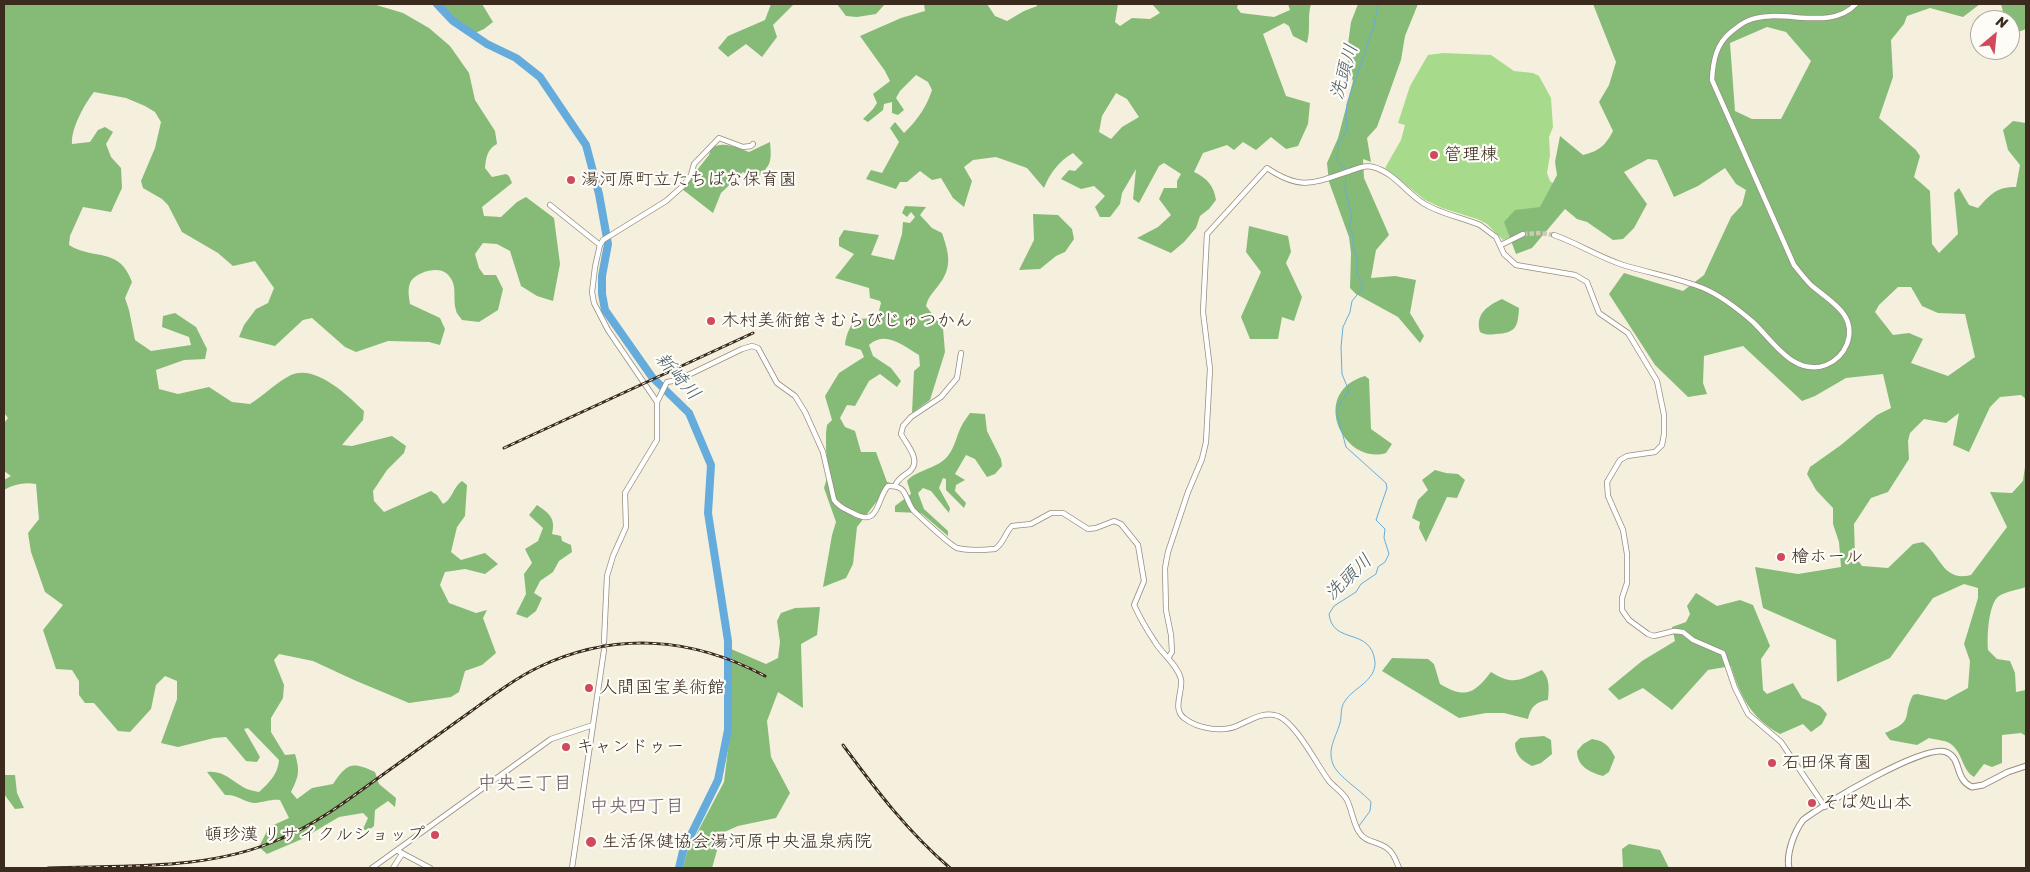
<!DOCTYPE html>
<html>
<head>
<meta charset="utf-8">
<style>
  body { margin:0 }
  #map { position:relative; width:2030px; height:872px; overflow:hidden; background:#f4f0dd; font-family:Sriracha,sans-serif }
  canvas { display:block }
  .frame { position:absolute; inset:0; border:5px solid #3b2a1e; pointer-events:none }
  .north { position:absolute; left:1970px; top:10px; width:50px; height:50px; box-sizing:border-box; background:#fdfcf7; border:1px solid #afa8a0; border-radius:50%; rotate:28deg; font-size:14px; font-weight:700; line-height:20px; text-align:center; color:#3b2a1e }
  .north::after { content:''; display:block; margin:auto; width:18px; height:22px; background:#d1495b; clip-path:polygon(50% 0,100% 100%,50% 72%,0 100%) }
</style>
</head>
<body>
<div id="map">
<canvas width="2030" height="872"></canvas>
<div class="frame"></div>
<div class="north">N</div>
</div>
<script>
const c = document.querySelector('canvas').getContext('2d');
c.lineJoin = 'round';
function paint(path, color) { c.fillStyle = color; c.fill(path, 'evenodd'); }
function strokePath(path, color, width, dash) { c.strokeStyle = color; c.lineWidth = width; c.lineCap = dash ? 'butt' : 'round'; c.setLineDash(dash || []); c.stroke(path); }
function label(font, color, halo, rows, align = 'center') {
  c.font = font + ' Sriracha,"Klee One",sans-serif'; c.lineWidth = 4.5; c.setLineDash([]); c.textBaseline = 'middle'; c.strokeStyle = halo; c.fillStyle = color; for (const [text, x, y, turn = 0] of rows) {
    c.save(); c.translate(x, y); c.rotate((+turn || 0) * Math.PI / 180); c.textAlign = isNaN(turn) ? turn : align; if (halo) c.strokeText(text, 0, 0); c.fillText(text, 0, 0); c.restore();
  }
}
const green = new Path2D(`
  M1443,53L1491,55L1514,71L1533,73L1539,76L1551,98L1553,127L1549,137L1550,155L1547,173L1550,181L1557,186L1523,232L1503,240L1487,224L1477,219L1442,208L1425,200L1385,168L1401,140L1405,125L1398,123L1410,86L1428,55Z`);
const forest = new Path2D(`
  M4,4H373L403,13L429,28L450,46L469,73L475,100L495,131L497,144C487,149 486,158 485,168L492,177L506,174L509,176L512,183L482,207L484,216L501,217L517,202L526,197L554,218L560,264L553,301L537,296L521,286L510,251L497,244L483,243L475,254L479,268L484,275H496L503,289L498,310L479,322L462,320C460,317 456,313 456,310C452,296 459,284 446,273C438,266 417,272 411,281C407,288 409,297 410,304L440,318L445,329L440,345L429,342L388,341L356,352L345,347L312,318L303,320L275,346L239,337L244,325L256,309L268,303L274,288L255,261L233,266L218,253L182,232L168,205L162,199L143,188L141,181L155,148L161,122L155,112L145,106L126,98L94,92C84,105 71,128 72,144L90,142L98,130L105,127L113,132L106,144L111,157L121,168L122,188L111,212L83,207L70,236L69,245C95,261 119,246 132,282L125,298L129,310L135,340L151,351L191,345L189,337L162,327L163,316L175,313L196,327L207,349L205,359L184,360L156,370L159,389L178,394L209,387L232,402L250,404C263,396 278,381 291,375C316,364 348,396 364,411L363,420L342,445L352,446L392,436L406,446L404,453L387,470L373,491L374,501L384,512L431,491L437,495L443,504C452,500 453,487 462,481L467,485L465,516L457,527L451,552L461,560L485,553L498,564L485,574L465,569L445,572L440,585L449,603L476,613L487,610L483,618L496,653L482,665L465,671L459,692L451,697L409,703L354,680L313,661L279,654L274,660L284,685L283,698L271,718V732L285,755L295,754C300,771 299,776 291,792L297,799L312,788L333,784C347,763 352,761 375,772L379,784L396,798L395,807L388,801L375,810L374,826L368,831L363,829L368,818L363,813L339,817L302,839L267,854L259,847L269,827L289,818L280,800C271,799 265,802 256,803C244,803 238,794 225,795L207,772C223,770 231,780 243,787C248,790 254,791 259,792C269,783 278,774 279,760L248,728L244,729L260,757L257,762L246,761L226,737L214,738L178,747L161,743L177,699V681L165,676L156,685L151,709L130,732L118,731L94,703H85L79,695V681L72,670L56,669L43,630L63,605L45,592L31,552L28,533L39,519L36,484C25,482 14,484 4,490V480L11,476L4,471V423L8,418L4,413Z
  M433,4H482L493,22L484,29L475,33L448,18Z
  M771,4H794L773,25L777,37L762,57L746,44L728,57L718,48L728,36L765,20Z
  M837,4H885L876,14L857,17L846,16Z
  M924,4H987L995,16L1007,21L1024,11L1037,6V4H1118L1115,22L1120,26L1132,18L1150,19L1160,13L1152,4H1238L1237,8L1241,13L1274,17L1290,10L1288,4H1311C1307,17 1311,28 1307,43L1293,36L1289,26L1284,23L1263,34L1286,96L1310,103L1308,124L1298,146L1286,149L1271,137L1256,150L1243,142L1234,150L1227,145L1203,153L1194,172C1207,178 1214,186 1216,200L1209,209L1200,216L1196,228L1184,242L1171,253L1137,238L1158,227L1171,215L1159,199L1164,188H1177V181L1181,174L1164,163L1159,166L1139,203L1133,199L1136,169L1122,193L1120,204L1110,217H1100L1095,207L1105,196L1094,186L1081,189L1061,179L1069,170L1075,171L1083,163L1073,153C1059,161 1050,173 1044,188L1027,168L996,157L973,160L964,167L972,181L964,207L953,198L941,178L932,180L920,171L907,182H900L896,189L866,179L871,170L882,173L899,142L890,128L895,122L904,133C917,121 927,106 932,90L928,82L916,75L900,91L896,98L904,110L898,115L892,113V102L884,104L883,110L868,122L863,119L873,109L877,103L873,94L890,81L885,71L860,36L901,18L925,11ZM1116,93L1127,99L1139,117L1122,127L1111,139L1099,132L1102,116Z
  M1358,4H1418L1405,36L1401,60L1377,127L1367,138L1371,162L1363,159L1364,178L1389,235L1376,250L1371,278L1395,276L1416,280L1410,313L1424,336L1420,343L1398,317L1356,294L1350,288L1351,253L1349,237L1329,182L1327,163L1338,138L1353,81L1348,68V44L1351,22Z
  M1593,4H1980L1963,17L1930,8L1907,16L1904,24L1891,40L1893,77L1879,118L1916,150L1920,156L1914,177L1930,191L1932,244L1939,253L1958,234L1954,193L1959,188L1969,205L1978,208C1991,194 1996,187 2016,187L2020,165L2008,150L2003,130L2013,121L2026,123V399L2021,395L2000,397L1990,407L1969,452L1953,445L1959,413L1946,423L1924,419L1910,433L1908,441L1909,459L1888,492L1871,498L1854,524L1855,556L1862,566L1888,568L1913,544L1923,542C1941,556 1943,582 1971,575L2007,527L1990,492L2012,493L2023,481L2026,459V587C2018,590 2007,591 1999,596C1988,604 1987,637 1988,650L1997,659L2010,661L2015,673L2016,692L2026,690V736L2021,733L2002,735V763L1992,767L1984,764L1974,777C1962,770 1963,754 1952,745C1947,740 1936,740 1929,738L1917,745L1890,740L1885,733C1916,720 1901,718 1913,695L1917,694L1946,700L1968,688L1970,661L1964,644L1978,598V588L1964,584L1933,598L1890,658L1837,682L1836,640L1763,608L1755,567L1798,574L1841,567L1839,542L1833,524V508L1816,490L1807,474L1810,467L1841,445L1877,415L1891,408L1883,374L1846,378L1815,396L1802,401L1743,346L1704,356L1703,383L1707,394L1688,397L1655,365L1609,294L1624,273L1683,291L1704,275L1731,217L1742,205L1746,190L1736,184L1725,168L1698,186L1674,197L1657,160L1648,159L1624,172L1647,204L1634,228L1623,239L1613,240L1587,222L1577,219L1565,209L1532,248L1516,254L1504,222L1515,210L1540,207L1557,175L1555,162L1560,136L1583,155C1599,151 1605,146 1613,131L1599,102L1609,85L1616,62ZM1767,27L1786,32L1811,61L1781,119H1752L1735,111L1730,43ZM1898,287H1911L1922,306L1938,313L1965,314L1975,357L1948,376L1911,363L1923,339L1909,333L1893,335L1875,312L1879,305Z
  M2001,4H2026V29L2013,34L2010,32V20H2005Z
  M770,142C772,163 771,166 754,180L743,172L721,193L713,213L682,189L709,155L711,148C724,141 736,147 749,152Z
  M905,206L926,207L920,215L932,228L942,233C949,254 953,267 938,286C932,294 928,297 926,306L943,328L945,352L930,400L912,413L914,371L920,366L919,355C903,346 886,330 869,345L873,356L891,368L901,381L897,387L880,374L869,381L855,406L847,405L840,418L845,427L855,431L861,452H876L887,482L891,483L857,527L853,564L846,578L823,587L832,535L836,522L824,488L829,471L826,450V433L827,425L832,420L825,396L839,373L864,357L861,350L845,345C846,334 850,327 855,319L877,318L881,303L880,301L870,298L869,288L835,278L854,254L839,246V238L844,230L879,235L871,255L894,260L902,234L903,222L910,223L915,217L911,212L907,217L902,213Z
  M1033,214L1058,215L1072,229L1074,239L1065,252L1056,256L1040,269L1019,270L1034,240Z
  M1249,226L1288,236L1291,252L1286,263L1302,297L1294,321L1282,317L1278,339H1250L1241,317L1261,272L1246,252Z
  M1502,299L1519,308C1518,327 1516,333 1496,334C1489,335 1486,335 1480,332C1475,314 1487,306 1502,299Z
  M1365,376L1369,379L1371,429L1392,444L1386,453C1344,466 1308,393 1365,376Z
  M970,413L985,414L987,431L1001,459L1002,466L995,474L987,477L975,459L966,455L955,474L965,480L956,485L955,491L966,503L964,508L946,490V479L943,478L939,488L950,508L949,513L931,491L923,488L918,493L924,509L948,531V536L921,513L895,512V506L911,494L907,481C915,471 934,469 945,459C954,451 956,437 961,427C963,422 967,418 970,413Z
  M1435,470L1446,473L1458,474L1465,480L1457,498L1447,497L1426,542L1419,528L1420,522L1412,518L1418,500L1428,490L1422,480Z
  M537,505C549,513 556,518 552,534L561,536L562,541L571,545L572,552L559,561L553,572L540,581L534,593L542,598L536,611L527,618L516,614L526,594L524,574L532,563L525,549L538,541L543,528L529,515Z
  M1696,593L1717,606L1740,600L1753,605L1770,646L1761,659L1763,690L1767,694L1793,683L1802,698L1820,706L1827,714L1822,724L1811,732L1803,724L1780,734C1751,718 1740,696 1731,666L1708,670L1672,710L1643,688L1619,700L1608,689L1642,661L1675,641L1672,627L1686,622L1690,614L1687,606Z
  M820,607L817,635L801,644L803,708L778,692L767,721L771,757L790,793L776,818L738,826L722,833L712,868H683L687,852L724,782L730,733L731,649L766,664L778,658L780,642L777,621L781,613L795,608Z
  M1392,658L1428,659L1434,664L1440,684C1465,699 1474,694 1491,672C1513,686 1520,680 1542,670C1550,679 1549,688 1548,700C1536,702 1531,706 1528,719L1504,713H1486L1459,718L1382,671Z
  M1544,736L1551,740L1552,754L1541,763L1532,766C1522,761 1515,755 1515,743L1520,738Z
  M1592,739C1605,741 1609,746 1615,757L1609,772L1603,776C1589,772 1577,766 1577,751L1583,744Z
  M4,775H15L17,793L24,808L15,809L4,794Z
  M1629,844L1660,850L1669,868H1623L1622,849Z`);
const stream = new Path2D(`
  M1359,826L1370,811L1371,802C1362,791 1337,776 1333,764C1327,749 1336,737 1340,723C1342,716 1340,707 1345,701C1353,688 1376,681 1375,662C1371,626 1333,646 1329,614L1334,606L1356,592L1361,584L1376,574L1378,567L1385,562L1389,554L1384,538L1385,529L1376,520L1387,488L1386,483L1346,447L1337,413L1340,403L1349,391L1342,374L1341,347L1343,327L1350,312L1352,301L1362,289V283L1357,274V257L1353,247V235L1349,226L1352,216L1345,191L1346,170L1337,160L1338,144L1347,130L1346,114L1347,104L1374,25L1378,4`);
const river = new Path2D(`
  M437,4L453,21L487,44L516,58L540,77L586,145L599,194L608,244L602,276V294L605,310L652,377L689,413L711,465L708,513L728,641V730L718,780L683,851L679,868`);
const tertiaryTunnel = new Path2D(`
  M1523,234L1541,233L1554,235`);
const tertiary = new Path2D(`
  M550,205L600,245
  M1554,235C1577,243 1599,257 1623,265C1649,273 1678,278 1703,288C1722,296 1738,309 1753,322C1773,341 1794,377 1826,365C1836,361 1843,354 1847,344C1858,314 1829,301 1811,285C1805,279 1799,271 1794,265L1712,80C1713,61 1716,44 1731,32C1736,28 1742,23 1747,21C1780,6 1829,33 1856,4
  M1501,245L1523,234
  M657,402L667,382L678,380L742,349L752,346L758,348L777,383L795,396L805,412L823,452L834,500C839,507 845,509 853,513C880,528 876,499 888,486C908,485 904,498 913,510C919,516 950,545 957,548C968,551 983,550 995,549C1004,543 1005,533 1012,526L1031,524L1051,513H1063L1088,529L1096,528L1114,521L1121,524L1138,545L1144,581L1134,605C1140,618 1147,630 1155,642C1162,654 1177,664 1181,679C1183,692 1172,709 1184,718C1198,729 1223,733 1239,725C1251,720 1263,711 1278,716C1296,723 1317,765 1329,781C1335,788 1343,792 1347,800C1352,810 1353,823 1359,832C1365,843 1379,841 1388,849C1394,853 1396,861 1399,868
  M895,486C898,478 904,476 910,471C922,460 906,444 901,434L903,426L911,417L941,397L957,378L961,353
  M604,642L607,576L613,556L626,527L625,493L657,440V402L608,330L594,303L592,292L595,267L600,245L603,240L666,201L683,186L691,175L694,164L719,138L743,147L751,146L753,144
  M1168,658L1172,652L1171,635L1166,610L1165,568L1168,552L1188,492L1202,459L1206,442L1210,369L1203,312L1207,234L1267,168C1301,191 1314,183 1350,171C1358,168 1365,165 1373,167C1393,172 1406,192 1423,203C1440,214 1461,217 1480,225L1496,237L1504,254L1516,265L1575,275L1587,282L1599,313L1628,333L1657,381L1664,415V434L1662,445L1655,452L1627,456L1620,460L1607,482L1608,496L1623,530L1627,554V583L1622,598V610L1629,620L1648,634L1654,636L1674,631L1683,632L1693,640L1723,653L1735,688L1748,714L1781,742L1825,807
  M398,851L430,868
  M372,868L551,739L593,725
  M393,868L402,854
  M572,868L604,650`);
const secondary = new Path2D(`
  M1789,868C1786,854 1794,832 1803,820C1822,805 1925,743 1946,752C1962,758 1954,779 1972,787L1983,785L2008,772L2026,766`);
const rail = new Path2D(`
  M504,448L753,333
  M843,745C876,790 908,832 950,868
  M48,868C125,865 208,871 280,839C314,825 344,803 374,781C406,758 438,735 470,712C492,696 514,679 539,667C615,631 692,637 765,676`);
const markers = [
  [1434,155,5,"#d1495b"],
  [571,180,5,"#d1495b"],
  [711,321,5,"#d1495b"],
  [1781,557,5,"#d1495b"],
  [589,688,5,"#d1495b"],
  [566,747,5,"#d1495b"],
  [1772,763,5,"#d1495b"],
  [1812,803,5,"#d1495b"],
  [435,835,5,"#d1495b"],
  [591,842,6,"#d1495b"]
];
const poiNames = [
  ["管理棟",1444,155],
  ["湯河原町立たちばな保育園",581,180],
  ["木村美術館きむらびじゅつかん",721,321],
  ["檜ホール",1791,557],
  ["人間国宝美術館",599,688],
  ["キャンドゥー",576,747],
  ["石田保育園",1782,763],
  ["そば処山本",1822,803],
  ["頓珍漢 リサイクルショップ",425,835,"right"],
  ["生活保健協会湯河原中央温泉病院",602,842]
];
const waterNames = [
  ["洗頭川",1345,72,-74],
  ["新崎川",677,377,48],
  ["洗頭川",1349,578,-44]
];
const neighbourhoodNames = [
  ["中央三丁目",525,784],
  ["中央四丁目",637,807]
];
paint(green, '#a7db8b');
paint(forest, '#85bb77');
strokePath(stream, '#65acdc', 1);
strokePath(river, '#65acdc', 8);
strokePath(tertiaryTunnel, '#cfc8b7', 4.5, [4.5, 2]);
strokePath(tertiary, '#988d7e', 6);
strokePath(secondary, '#988d7e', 7);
strokePath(tertiary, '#fff', 4.5);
strokePath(secondary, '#fff', 5);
strokePath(rail, '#3b2a1e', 3);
strokePath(rail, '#fdfcf7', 1, [4]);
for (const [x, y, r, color] of markers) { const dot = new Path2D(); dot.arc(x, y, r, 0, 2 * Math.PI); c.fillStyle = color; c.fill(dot); strokePath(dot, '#fdfcf7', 2); }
label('18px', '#3b2a1e', '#fdfcf7', poiNames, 'left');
label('italic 19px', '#4c5e6a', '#fdfcf7', waterNames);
label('19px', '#6a5963', '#fdfcf7', neighbourhoodNames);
</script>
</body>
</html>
